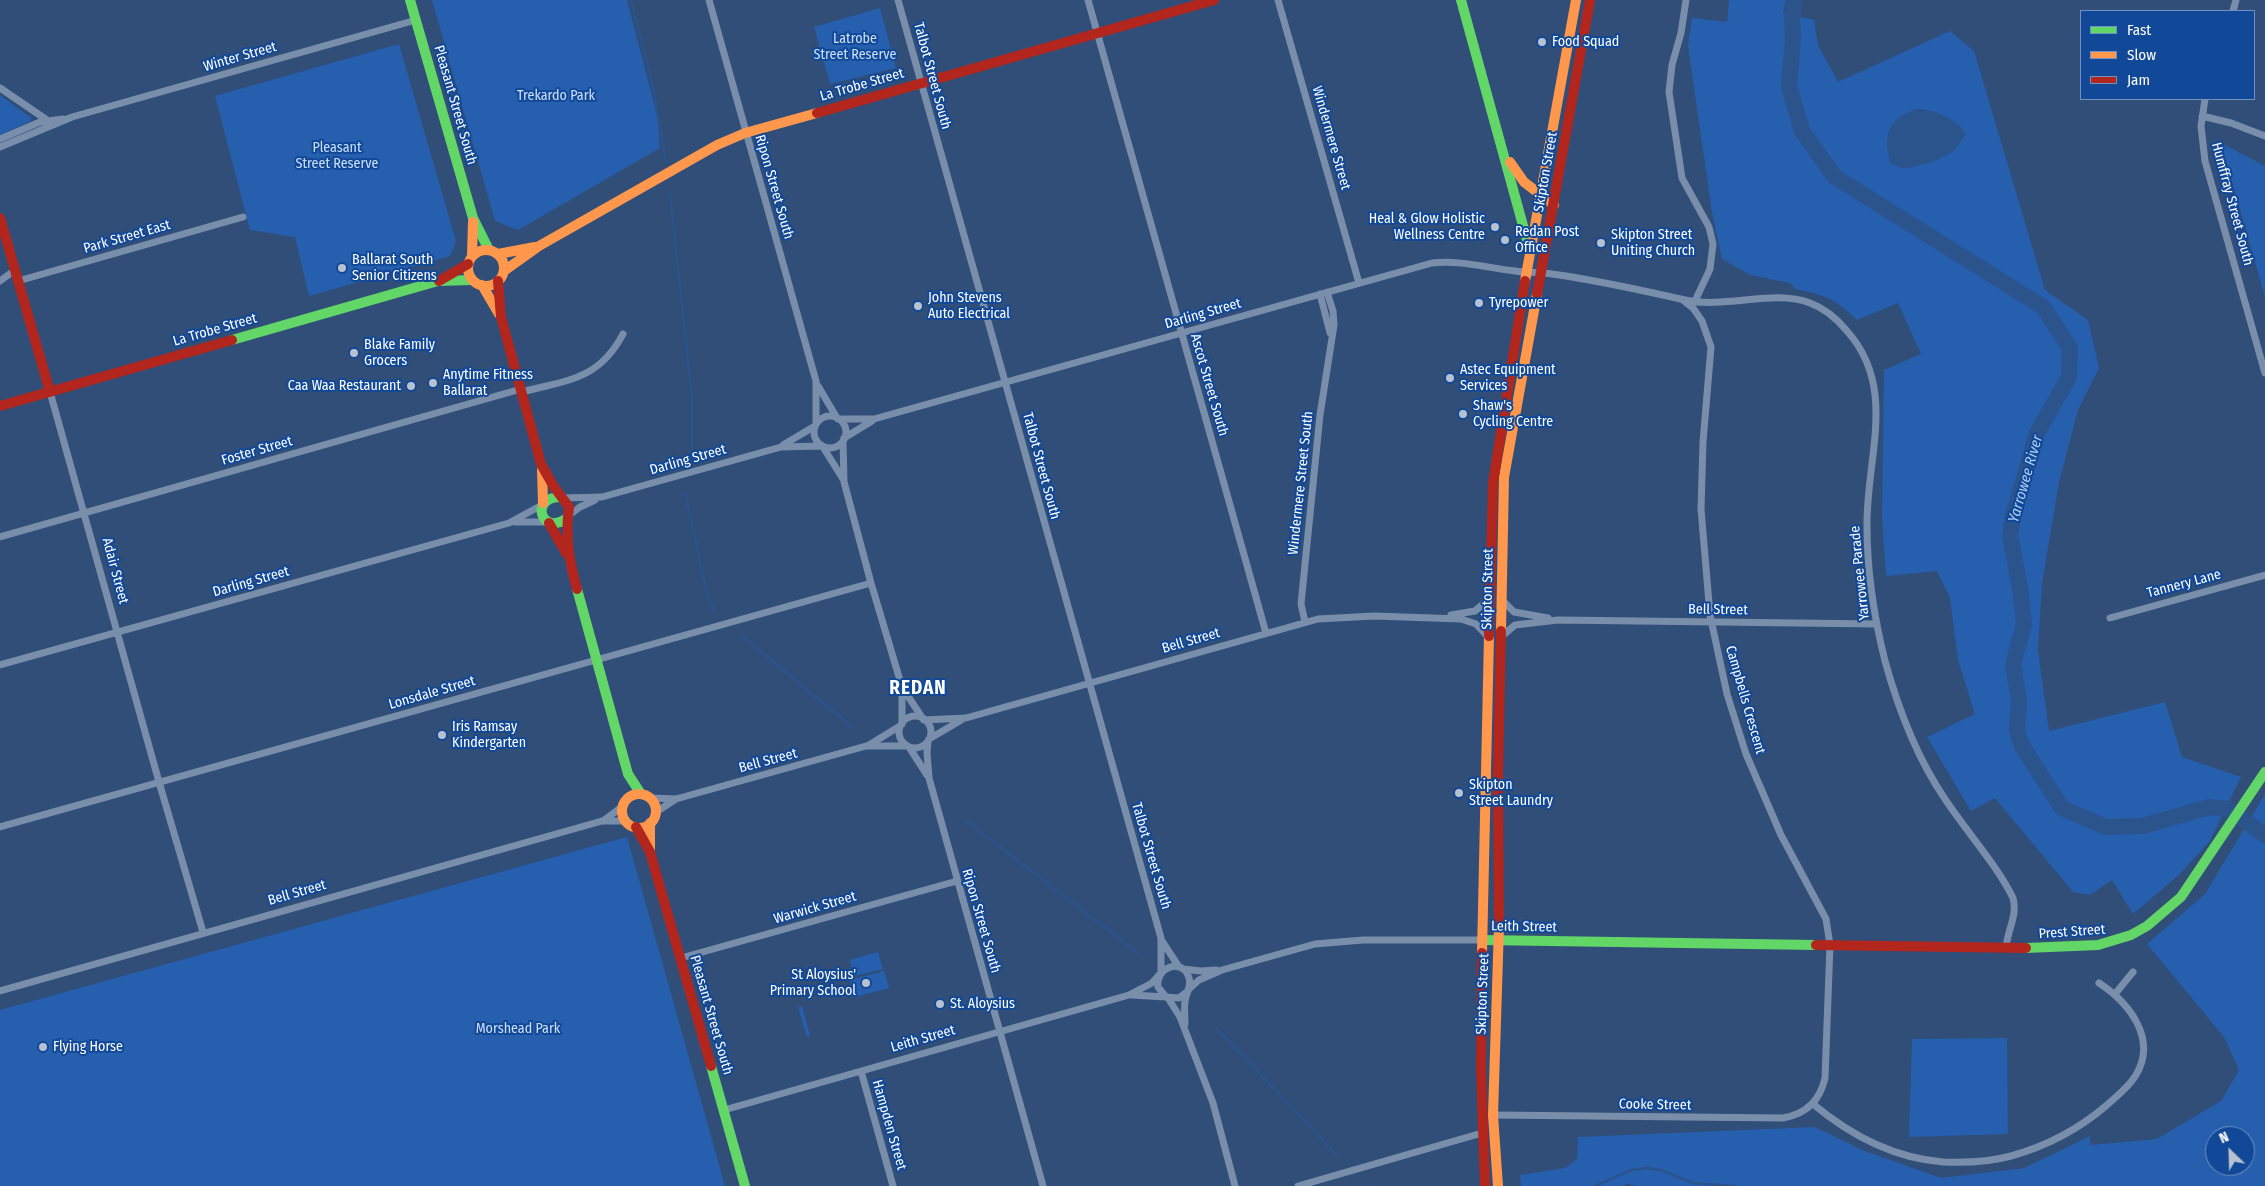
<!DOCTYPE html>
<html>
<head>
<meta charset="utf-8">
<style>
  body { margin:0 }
  #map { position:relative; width:2265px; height:1186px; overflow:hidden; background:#304e78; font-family:"Fira Sans Condensed",sans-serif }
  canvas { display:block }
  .legend { position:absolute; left:2080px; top:10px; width:175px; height:90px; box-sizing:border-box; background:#114897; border:1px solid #7091c1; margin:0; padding:6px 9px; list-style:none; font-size:15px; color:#fff }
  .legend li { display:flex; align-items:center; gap:10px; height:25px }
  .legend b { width:25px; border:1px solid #7091c1 }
  .north { position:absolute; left:2205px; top:1126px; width:50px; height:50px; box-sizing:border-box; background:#114897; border:1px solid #7091c1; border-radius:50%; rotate:336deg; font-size:14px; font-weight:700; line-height:20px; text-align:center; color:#fff }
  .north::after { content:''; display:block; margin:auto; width:18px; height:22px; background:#b7c1d0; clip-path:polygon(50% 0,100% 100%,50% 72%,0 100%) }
</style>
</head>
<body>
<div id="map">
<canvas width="2265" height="1186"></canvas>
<ul class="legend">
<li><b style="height:6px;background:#63d668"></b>Fast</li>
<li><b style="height:6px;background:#ff974d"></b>Slow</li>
<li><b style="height:6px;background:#b3261e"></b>Jam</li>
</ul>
<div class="north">N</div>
</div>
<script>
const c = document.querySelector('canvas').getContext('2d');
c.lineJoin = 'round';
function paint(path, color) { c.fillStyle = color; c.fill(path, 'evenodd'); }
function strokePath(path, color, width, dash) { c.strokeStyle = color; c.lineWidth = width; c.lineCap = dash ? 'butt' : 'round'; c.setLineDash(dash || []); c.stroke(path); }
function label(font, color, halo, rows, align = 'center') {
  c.font = font + ' "Fira Sans Condensed",sans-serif'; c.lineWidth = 4; c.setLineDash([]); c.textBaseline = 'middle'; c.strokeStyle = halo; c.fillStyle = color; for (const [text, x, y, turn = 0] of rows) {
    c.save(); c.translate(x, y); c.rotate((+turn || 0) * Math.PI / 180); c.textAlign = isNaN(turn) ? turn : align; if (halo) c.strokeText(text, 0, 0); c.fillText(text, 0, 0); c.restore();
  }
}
const green = new Path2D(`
  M432,0H627L657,115L660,148L518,230L495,221Z
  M1729,0H1786L1783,13L1814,20L1818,45L1838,82L1950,31L1974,51L2045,290L2088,320L2099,368L2078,410L2059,482L2042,583L2038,650L2049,731L2165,702L2182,757L2241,777L2210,841L2179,875L2133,914L2112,880L2090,895L2073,892L1995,798L1971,811L1927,737L1975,714L1958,660L1950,598L1937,571L1886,576L1882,517L1884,370L1921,354L1898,303L1857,320C1834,298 1825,295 1795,289L1790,283L1750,275L1722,259L1712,212L1688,46L1692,18L1727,22Z
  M880,8L896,68L830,84L814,27Z
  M399,44L456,241L450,256L309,296L295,237L250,230L215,96Z
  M0,95L31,118V121L0,135Z
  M2221,143L2265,166V297Z
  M2265,794V1186H1636L1628,1184L1623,1186H1521L1520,1175L1565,1168L1577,1159L1578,1137L1815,1127L1862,1150L1941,1178L2024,1168L2090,1136V1145L2157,1139L2221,1101L2239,1070L2224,1037L2147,944L2205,894ZM2215,1136H2245V1166H2215Z
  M627,837L725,1186H0V1010Z
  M878,952L883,969L854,976L850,960Z
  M884,971L889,988L855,997L850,980Z
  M802,1006L810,1036L807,1037L798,1007Z
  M2007,1038L2008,1134L1909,1137L1912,1039Z`);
const water = new Path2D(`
  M1916,109C1934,109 1957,119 1966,134L1954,151L1935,161L1909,168H1901L1890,163C1883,134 1888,120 1916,109Z`);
const stream = new Path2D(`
  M631,0L653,87L666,162
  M670,193L692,399V449
  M686,495L706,591L714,611
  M741,635L852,727
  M964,819L1139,954
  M1217,1029L1339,1157
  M1366,1184L1369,1186
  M1595,1186L1631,1170L1646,1168L1661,1170L1693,1183L1734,1186`);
const river = new Path2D(`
  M1795,0L1792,20L1793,39L1789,86L1802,131L1835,177L2043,307L2070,348L2069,377L2037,433L2013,516L2010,536L2020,587L2024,624L2013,665L2019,700L2017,731L2022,746L2062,808L2106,827L2143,826L2209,807L2228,809L2265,835`);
const street = new Path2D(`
  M709,0L816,381V424
  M898,0L1161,938V973
  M1088,0L1266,633
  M1278,0L1359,283
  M1686,0L1681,33L1672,65L1669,92L1682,178L1709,227L1713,244L1710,269L1695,301
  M2233,11L2236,0
  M0,88L47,120
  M2205,99L2201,126L2205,161L2265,373
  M2202,116L2231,123L2265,136
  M0,139L40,122L63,119
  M0,147L72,117L416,20
  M0,281L15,270
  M18,281L243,217
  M1320,294L1330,333
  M818,386L837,418
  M50,392L159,782L203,932
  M522,392C567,380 599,380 623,334
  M814 432a16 16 0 1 1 32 0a16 16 0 1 1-32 0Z
  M838,419H874L1432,263C1461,260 1487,268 1515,271C1527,273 1540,272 1552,274C1596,280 1641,290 1685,300C1727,309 1773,289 1810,303C1824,308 1837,319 1847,331C1898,388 1866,458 1867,526C1867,571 1874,617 1885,661C1898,708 1917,758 1945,799C1966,831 1997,865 2013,898C2018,915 2007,931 2006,948
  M844,438L872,421
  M843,441L844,482L871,583L902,687L923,719
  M783,445L815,426
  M823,447L843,479
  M563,498L602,497L781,447L821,446
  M568,516L580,507L595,500
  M515,522H547
  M0,537L521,389
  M1502,600L1514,612L1548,618
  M1451,615L1475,611L1490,598
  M2110,618L2265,575
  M1305,622L1301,604L1320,415L1334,325L1333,311L1327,292
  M1502,636L1515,625L1558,620L1877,624
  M0,665L509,523L542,505
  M899 732a16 16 0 1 1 32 0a16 16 0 1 1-32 0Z
  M924,720L966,718L1318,619L1374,616L1461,619L1476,624L1488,637
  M902,724V687
  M929,739L963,719
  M928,741L927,753L929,778L1043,1186
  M869,745L900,726
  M909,747L927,775
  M651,798L676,799L866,746H907
  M656,812L676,799
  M603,821L623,806
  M0,827L871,583
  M1162,941L1179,967
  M681,958L957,881
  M1183,969L1201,971L1216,970
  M1189,989L1199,980L1222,970L1315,944L1363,940H1482
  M0,991L602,821H626
  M2115,994L2133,972
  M1132,995L1166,997
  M1168,998L1180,1017L1213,1103L1235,1186
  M1185,1024C1185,1017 1184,1009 1185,1001C1186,993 1192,986 1189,978C1183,957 1155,967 1158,987L1166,997L1179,998L1188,991
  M861,1071L893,1186
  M1813,1104C1850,1135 1894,1158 1943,1162C1965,1163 1989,1162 2011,1156C2047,1146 2079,1129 2107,1105C2118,1095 2129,1087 2136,1075C2158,1038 2128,1002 2099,983
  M724,1110L1129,995L1152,983L1159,975
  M1493,1115L1783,1118C1806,1114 1820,1101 1825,1078L1830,945L1826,919L1781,835L1746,754L1727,694L1710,615L1701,509L1703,442L1711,347L1702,321L1693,308L1684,301
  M1298,1186L1482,1133`);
const fast = new Path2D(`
  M410,0L473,218L489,250
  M1461,0L1530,251
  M232,340L438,281L472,280
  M561,497C528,497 542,537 567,518
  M577,589L628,774L641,794
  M1482,940L1816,945
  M2026,948L2098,945L2131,935L2147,926L2181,897L2265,772
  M711,1066L745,1186`);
const slow = new Path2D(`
  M1510,162L1524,182L1554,205
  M468 268a18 18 0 1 1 36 0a18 18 0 1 1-36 0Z
  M498,254L535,247
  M472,255L473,222
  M504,271L539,246L717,145L745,133L817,113
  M1525,281L1576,0
  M482,285L499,314
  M542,470L543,503
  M1501,631L1504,477L1537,294
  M622 811a17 17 0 1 1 34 0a17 17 0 1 1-34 0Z
  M650,823V851
  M1482,953L1489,636
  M1498,1186L1493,1115L1499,926`);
const jam = new Path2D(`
  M817,113L1214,0
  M0,218L50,392
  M439,281L468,264
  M498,281L501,317L541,464L554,487L569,507C565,536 569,561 577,589
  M1537,294L1590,0
  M0,406L232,340
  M549,523L566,553
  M1489,636L1493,483L1525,281
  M636,827L650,852L711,1066
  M1499,926L1498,776L1501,631
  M1816,945L2026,948
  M1482,953L1481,1069L1485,1186`);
const markers = [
  [1542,42,5,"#b7c1d0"],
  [1495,227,5,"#b7c1d0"],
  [1505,240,5,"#b7c1d0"],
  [1601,243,5,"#b7c1d0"],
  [342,268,5,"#b7c1d0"],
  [1479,303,5,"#b7c1d0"],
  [918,306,5,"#b7c1d0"],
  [354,353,5,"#b7c1d0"],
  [1450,378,5,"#b7c1d0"],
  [433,383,5,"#b7c1d0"],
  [411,386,5,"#b7c1d0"],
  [1463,414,5,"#b7c1d0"],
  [442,735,5,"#b7c1d0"],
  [1459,793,5,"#b7c1d0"],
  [866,983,5,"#b7c1d0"],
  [940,1004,5,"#b7c1d0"],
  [43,1047,5,"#b7c1d0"]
];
const parkNames = [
  ["Latrobe",855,39],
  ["Street Reserve",855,55],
  ["Trekardo Park",556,96],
  ["Pleasant",337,148],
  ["Street Reserve",337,164],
  ["Morshead Park",518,1029]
];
const poiNames = [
  ["Food Squad",1552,42],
  ["Heal & Glow Holistic",1485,219,"right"],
  ["Wellness Centre",1485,235,"right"],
  ["Redan Post",1515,232],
  ["Office",1515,248],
  ["Skipton Street",1611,235],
  ["Uniting Church",1611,251],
  ["Ballarat South",352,260],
  ["Senior Citizens",352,276],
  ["John Stevens",928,298],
  ["Auto Electrical",928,314],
  ["Tyrepower",1489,303],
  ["Blake Family",364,345],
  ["Grocers",364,361],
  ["Astec Equipment",1460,370],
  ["Services",1460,386],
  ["Anytime Fitness",443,375],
  ["Ballarat",443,391],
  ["Caa Waa Restaurant",401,386,"right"],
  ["Shaw's",1473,406],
  ["Cycling Centre",1473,422],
  ["Iris Ramsay",452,727],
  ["Kindergarten",452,743],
  ["Skipton",1469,785],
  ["Street Laundry",1469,801],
  ["St Aloysius'",856,975,"right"],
  ["Primary School",856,991,"right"],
  ["St. Aloysius",950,1004],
  ["Flying Horse",53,1047]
];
const streetNames = [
  ["Winter Street",240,57,-16],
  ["Talbot Street South",932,76,75],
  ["La Trobe Street",862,85,-16],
  ["Pleasant Street South",455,105,74],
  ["Windermere Street",1331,138,74],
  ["Skipton Street",1546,172,-80],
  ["Ripon Street South",774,187,74],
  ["Humffray Street South",2232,204,75],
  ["Park Street East",127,237,-16],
  ["Darling Street",1203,314,-16],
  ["La Trobe Street",215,330,-16],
  ["Ascot Street South",1209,385,74],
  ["Foster Street",257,451,-16],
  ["Darling Street",688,460,-16],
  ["Talbot Street South",1041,466,75],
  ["Windermere Street South",1301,483,-84],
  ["Adair Street",115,571,75],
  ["Yarrowee Parade",1860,573,-96],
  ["Darling Street",251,582,-16],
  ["Tannery Lane",2184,584,-15],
  ["Skipton Street",1488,589,-89],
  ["Bell Street",1718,610,1],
  ["Bell Street",1191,641,-16],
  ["Lonsdale Street",432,693,-16],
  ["Campbells Crescent",1745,700,74],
  ["Bell Street",768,761,-15],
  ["Talbot Street South",1151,856,74],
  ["Bell Street",297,893,-16],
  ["Warwick Street",815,908,-16],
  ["Ripon Street South",981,921,74],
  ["Leith Street",1524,927,1],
  ["Prest Street",2072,932,-4],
  ["Skipton Street",1483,994,-88],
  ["Pleasant Street South",711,1015,74],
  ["Leith Street",923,1039,-16],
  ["Cooke Street",1655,1105,1],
  ["Hampden Street",889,1125,74]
];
const waterNames = [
  ["Yarrowee River",2026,479,-74]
];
const districtNames = [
  ["REDAN",918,689]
];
paint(green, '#265fae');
paint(water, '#2b538c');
strokePath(stream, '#2b538c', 2.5);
strokePath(river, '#2b538c', 16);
strokePath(street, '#798eab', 7);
strokePath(fast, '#63d668', 10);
strokePath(slow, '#ff974d', 10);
strokePath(jam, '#b3261e', 10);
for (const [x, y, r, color] of markers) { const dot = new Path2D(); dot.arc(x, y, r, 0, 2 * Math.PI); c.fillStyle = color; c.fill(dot); strokePath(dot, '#114897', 2); }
label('14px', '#c9e0fe', '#114897', parkNames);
label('14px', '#fff', '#114897', poiNames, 'left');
label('14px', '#fff', '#114897', streetNames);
label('italic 15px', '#aecffa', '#114897', waterNames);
c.letterSpacing = '1px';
label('bold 19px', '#fff', '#114897', districtNames);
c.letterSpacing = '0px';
</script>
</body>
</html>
